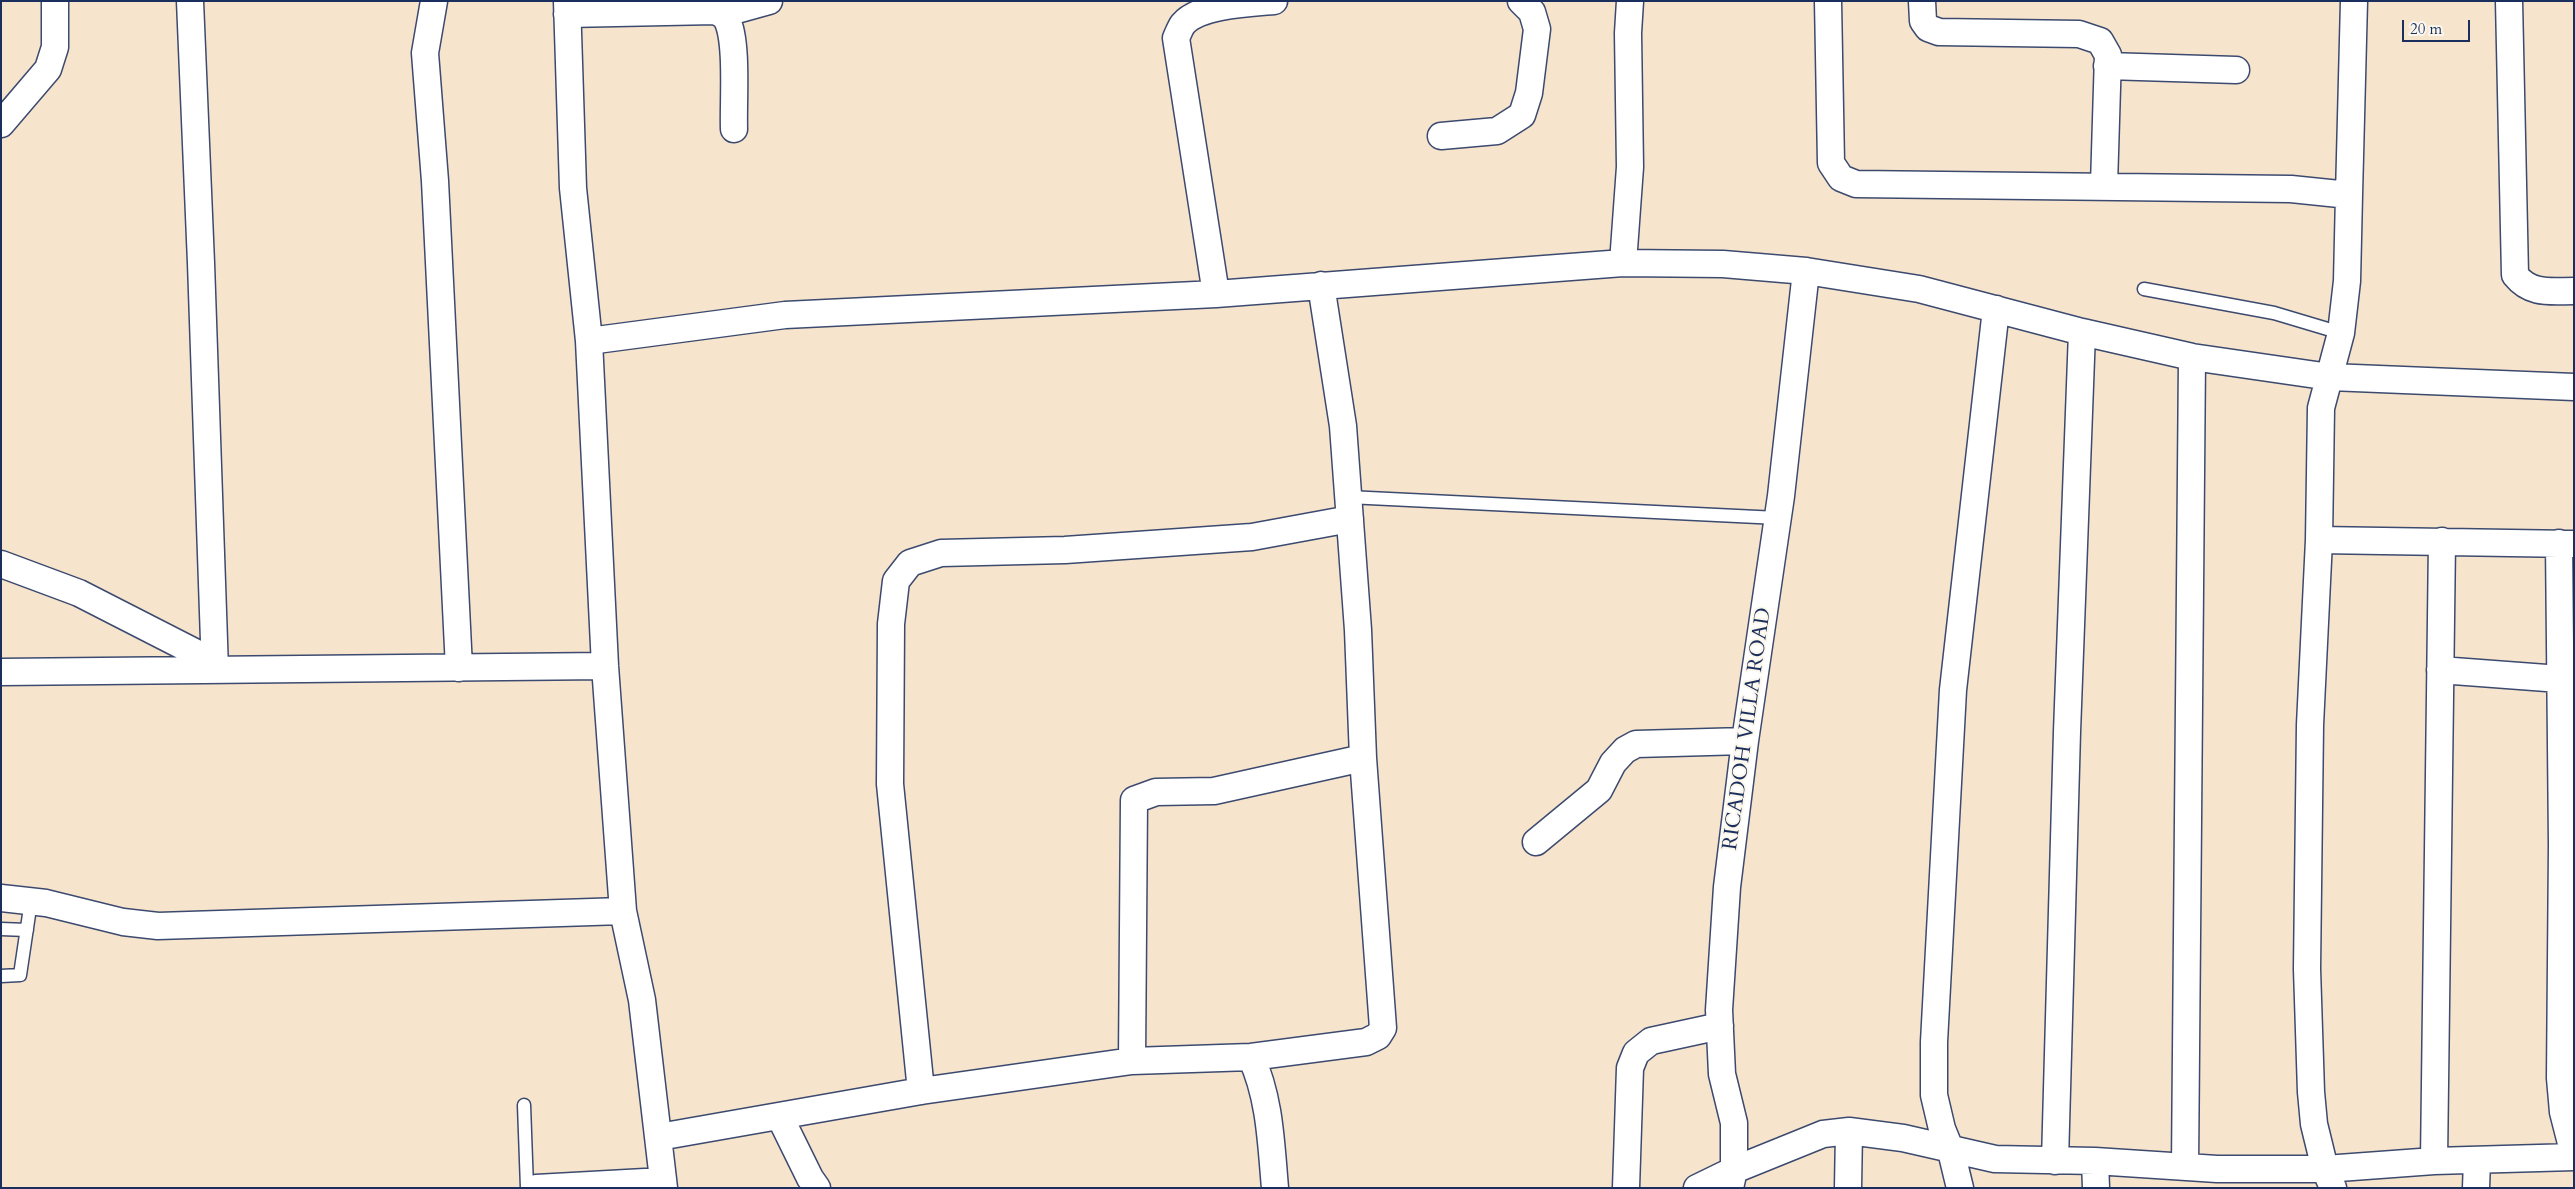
<!DOCTYPE html>
<html>
<head>
<meta charset="utf-8">
<style>
  body { margin:0 }
  #map { position:relative; width:2575px; height:1189px; overflow:hidden; background:#f7e4cd; font-family:Cardo,serif }
  canvas { display:block }
  .frame { position:absolute; inset:0; border:2px solid #1b2f5e; pointer-events:none }
  .scale { position:absolute; left:2402px; top:20px; width:68px; height:22px; box-sizing:border-box; border:2px solid #1b2f5e; border-top:0; padding-left:6px; font-size:15px; line-height:18px; white-space:nowrap; color:#1b2f5e; -webkit-text-stroke:4px #fbf7ec; paint-order:stroke }
</style>
</head>
<body>
<div id="map">
<canvas width="2575" height="1189"></canvas>
<div class="frame"></div>
<div class="scale">20 m</div>
</div>
<script>
const c = document.querySelector('canvas').getContext('2d');
c.lineJoin = 'round';
function strokePath(path, color, width, dash) { c.strokeStyle = color; c.lineWidth = width; c.lineCap = dash ? 'butt' : 'round'; c.setLineDash(dash || []); c.stroke(path); }
function label(font, color, halo, rows, align = 'center') {
  c.font = font + ' Cardo,serif'; c.lineWidth = 4; c.setLineDash([]); c.textBaseline = 'middle'; c.strokeStyle = halo; c.fillStyle = color; for (const [text, x, y, turn = 0] of rows) {
    c.save(); c.translate(x, y); c.rotate((+turn || 0) * Math.PI / 180); c.textAlign = isNaN(turn) ? turn : align; if (halo) c.strokeText(text, 0, 0); c.fillText(text, 0, 0); c.restore();
  }
}
const lane = new Path2D(`
  M2144,289L2274,313L2341,333
  M1348,497L1778,518
  M1,929L27,930
  M1,976L20,975L31,901
  M524,1105L527,1188`);
const street = new Path2D(`
  M190,1L201,263L215,670
  M434,1L425,53L435,181L459,668
  M567,1L573,188L589,341L605,666L623,911L642,1000L664,1188
  M1828,1L1831,163L1841,178L1856,184L2291,189L2349,195L2354,1
  M1922,1L1923,21L1928,28L1939,32L2079,34L2100,41L2108,55L2104,185
  M2509,1L2515,275C2531,295 2550,291 2574,291
  M567,14L715,11C720,13 725,16 727,20C738,42 733,103 734,129
  M722,14L769,1
  M2107,66L2236,70
  M1,124L48,69L55,47V1
  M1441,136L1497,131L1522,115L1529,93L1537,29L1532,12L1521,1
  M1623,263L1630,167L1628,33L1630,1
  M1216,294L1176,38C1178,34 1180,28 1183,24C1199,5 1250,3 1274,1
  M589,341L785,315L1216,294L1623,263L1723,264L1806,271L1919,289L2082,332L2192,357L2330,377L2574,387
  M2319,540L2574,544
  M2559,543L2562,845L2560,1078L2563,1112L2574,1155
  M1,564L79,593L214,662
  M2440,670L2560,679
  M1,672L605,666
  M1536,842L1599,790L1613,763L1625,750L1636,744L1745,741
  M1,898L46,903L123,922L158,926L623,911
  M1251,1057C1270,1098 1271,1143 1275,1188
  M1132,1061L1134,800L1156,792L1214,791L1363,758
  M921,1091L890,784L891,624L896,581L910,563L941,553L1065,550L1252,537L1350,519
  M780,1117L810,1178L817,1188
  M659,1137L921,1091L1132,1061L1251,1057L1366,1042L1378,1036L1383,1028L1363,758L1358,630L1343,426L1321,285
  M2055,1161L2067,732L2082,332
  M2095,1161L2096,1188
  M2434,1161L2442,541
  M2185,1167L2192,357
  M536,1188L663,1181
  M1626,1188L1630,1068L1636,1053L1651,1041L1720,1026
  M1697,1188L1734,1170L1823,1134L1849,1131L1903,1138L1995,1159L2095,1161L2217,1169H2325L2434,1161L2574,1157
  M1730,1188L1734,1170V1123L1722,1074L1719,1010L1727,887L1745,741L1781,496L1806,271
  M1848,1188L1849,1131
  M1960,1188L1951,1151L1942,1129L1934,1095V1042L1953,690L1996,309
  M2333,1188L2325,1169L2314,1124L2311,1092L2307,969L2310,725L2319,540L2321,408L2341,333L2347,281L2349,195
  M2476,1188L2477,1160`);
const streetNames = [
  ["RICADOH VILLA ROAD",1748,729,-82]
];
strokePath(lane, '#3c4a6f', 15);
strokePath(street, '#3c4a6f', 29);
strokePath(lane, '#fff', 12);
strokePath(street, '#fff', 26);
label('21px', '#1b2f5e', '#fbf7ec', streetNames);
</script>
</body>
</html>
